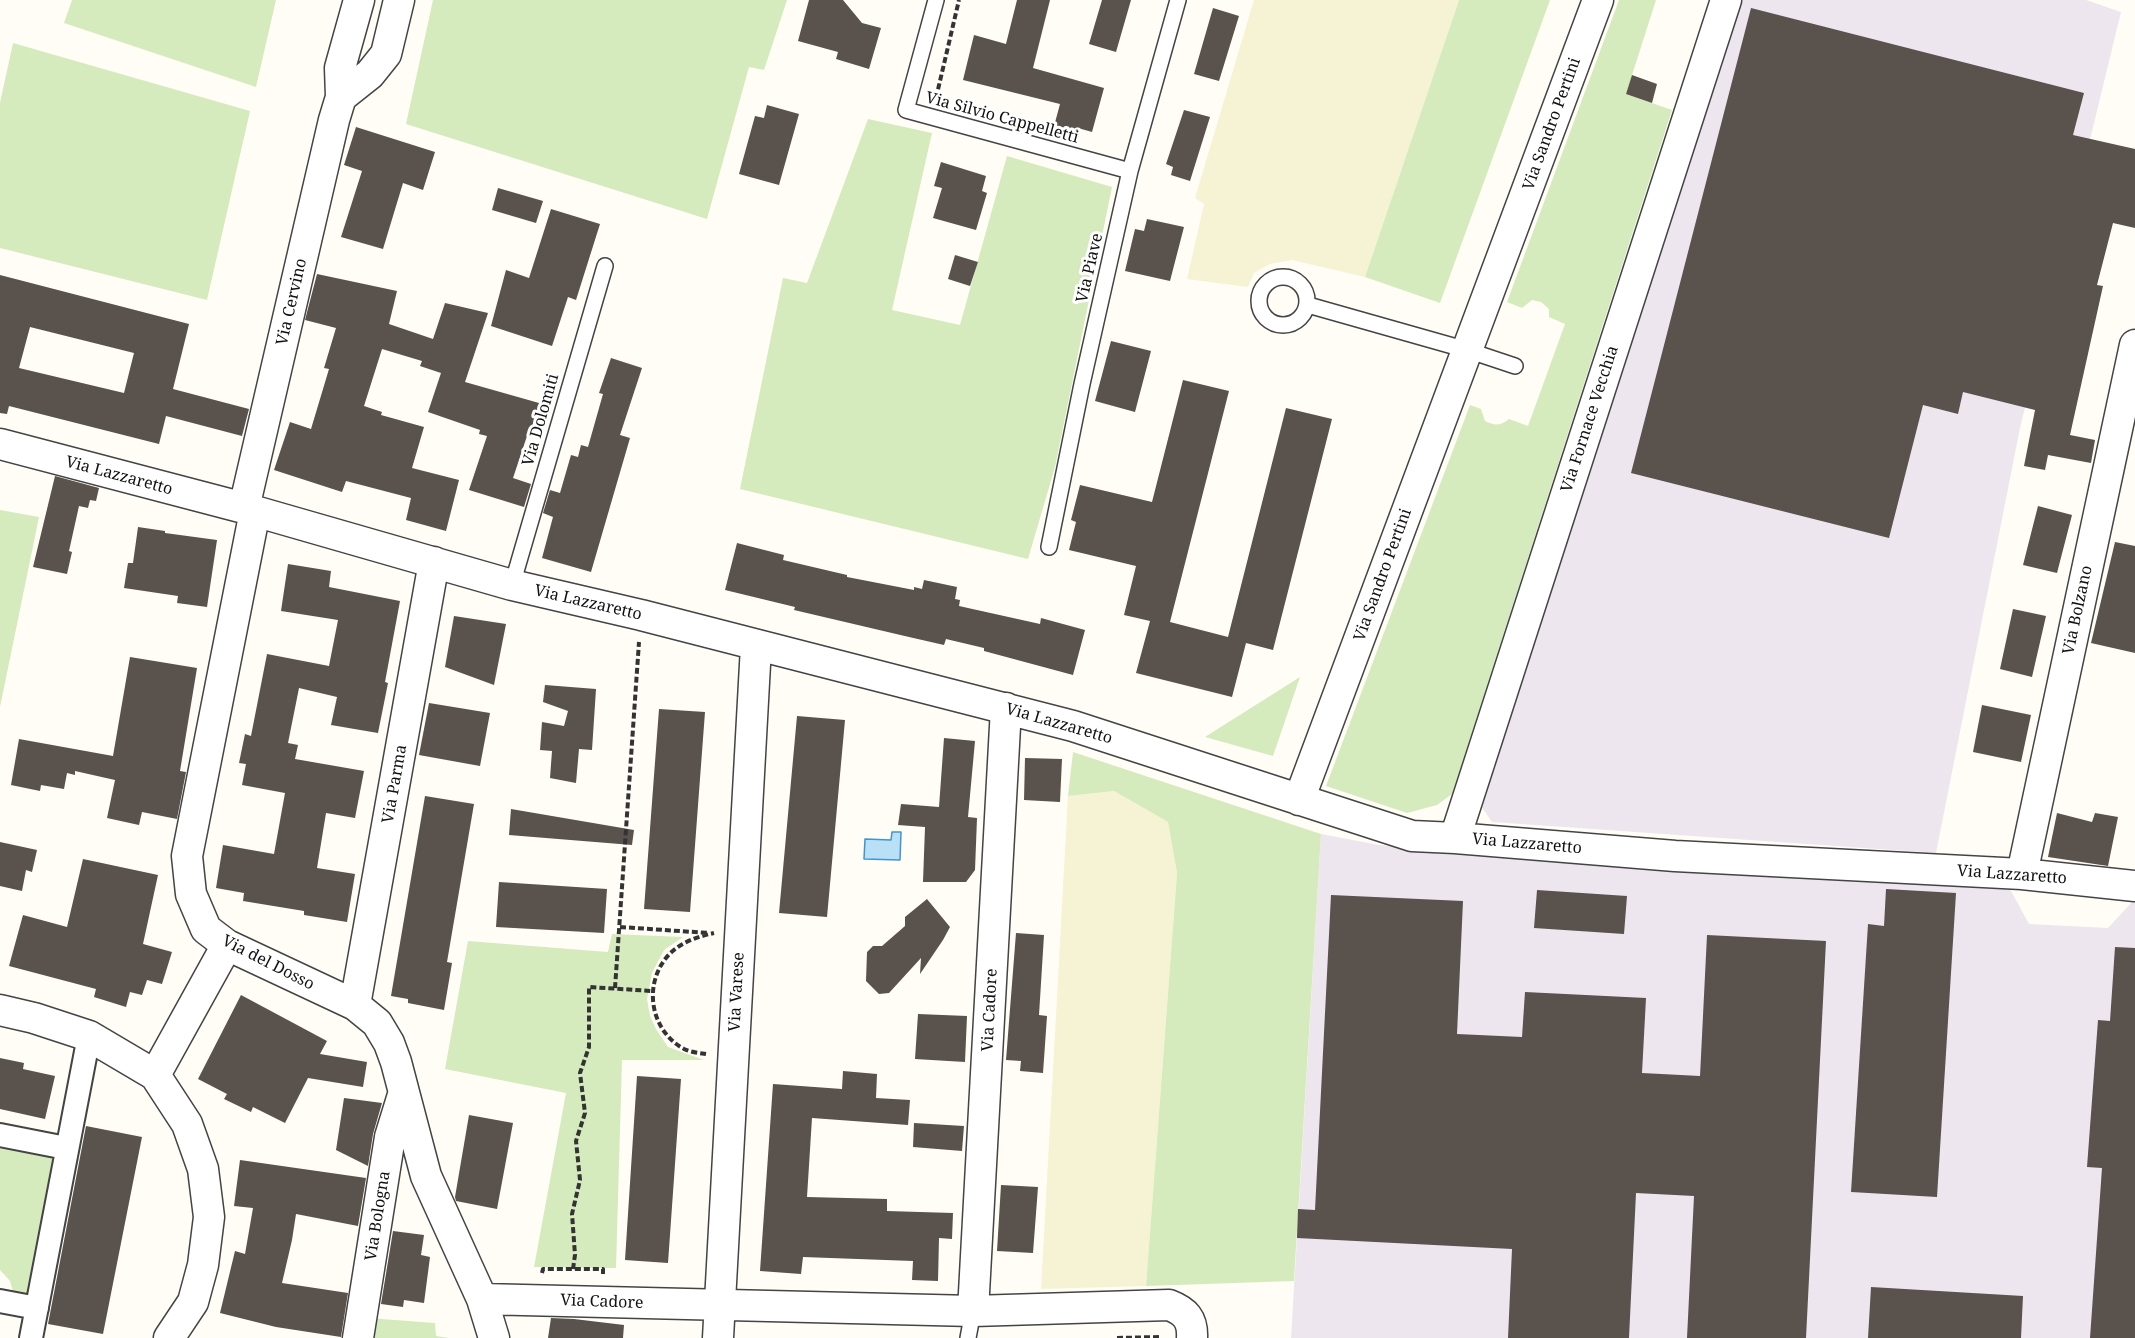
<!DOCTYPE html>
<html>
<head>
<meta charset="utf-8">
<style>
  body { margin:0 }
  canvas { display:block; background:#fffdf5 }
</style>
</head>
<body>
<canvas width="2135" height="1338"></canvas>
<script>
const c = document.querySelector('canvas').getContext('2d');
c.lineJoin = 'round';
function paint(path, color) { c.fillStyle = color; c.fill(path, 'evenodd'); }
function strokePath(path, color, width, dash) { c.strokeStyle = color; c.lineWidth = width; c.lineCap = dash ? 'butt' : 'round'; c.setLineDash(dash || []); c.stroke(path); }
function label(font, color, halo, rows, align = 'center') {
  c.font = font + ' "Noto Serif",serif'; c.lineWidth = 6; c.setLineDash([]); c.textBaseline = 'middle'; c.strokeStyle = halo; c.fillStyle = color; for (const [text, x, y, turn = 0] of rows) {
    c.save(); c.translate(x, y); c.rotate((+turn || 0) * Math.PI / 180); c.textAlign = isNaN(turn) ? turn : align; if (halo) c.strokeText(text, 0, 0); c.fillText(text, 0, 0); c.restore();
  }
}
const industrial = new Path2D(`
  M1738,0H2086L2121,12L2020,428L1936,853L1492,822L1479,803Z
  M1321,834L1379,845L2010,889L2029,924L2108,928L2132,902L2135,903V1338H1291Z`);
const farmland = new Path2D(`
  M1254,0H1459L1365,277L1292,260L1270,264L1254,273L1248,287L1187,279L1204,204L1195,198Z
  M1114,791L1168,822L1177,873L1146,1286L1041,1289L1068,796Z`);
const green = new Path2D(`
  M72,0H276L256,87L64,23Z
  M433,0H787L764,70L749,67L707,219L406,124Z
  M1459,0H1550L1440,303L1365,277Z
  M1619,0H1656L1626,94L1672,110L1452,794L1437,805L1407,813L1326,786L1470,405L1481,409L1485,421C1495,426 1500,426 1509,419L1528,426L1565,324L1549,317V309L1541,302L1532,300L1522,308L1507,302Z
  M13,43L250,111L207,300L0,248V103Z
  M868,119L932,133L892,310L960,325L1007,156L1112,187L1055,467L1028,559L740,489L783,278L807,283Z
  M0,510L39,517L0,707Z
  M1300,677L1273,756L1205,737Z
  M1073,752L1321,834L1294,1281L1146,1286L1177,873L1168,822L1114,791L1068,796Z
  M612,934L683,937L664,950L652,973L647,999L650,1016L656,1029L668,1047L704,1060H622L616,1268L534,1267L566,1093L445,1069L468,941L608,952Z
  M0,1141L59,1154L33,1297L13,1292L10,1281L0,1270Z
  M368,1318L435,1323L436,1336L449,1338H365Z`);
const water = new Path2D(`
  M892,832H901L900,860L864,859L865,839L891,840Z`);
const building = new Path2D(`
  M809,0H843L862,23L881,28L869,69L836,59L838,52L798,41Z
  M1017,0H1050L1033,68L1104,88L1092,132L1078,128L1076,136L1053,130L1060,104L963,80L974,35L1006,44Z
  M1102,0H1131L1116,52L1089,44Z
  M1213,8L1239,16L1219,81L1194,74Z
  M1751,8L2084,93L2073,135L2135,149V228L2113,223L2097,285L2103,286L2070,435L2095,440L2091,463L2048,455L2045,470L2024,466L2035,410L1963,392L1958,414L1923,405L1889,538L1631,473Z
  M1632,75L1657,84L1652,103L1626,94Z
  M767,105L799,114L779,185L739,174L755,116L764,118Z
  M1184,110L1210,117L1190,181L1171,175L1173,167L1166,164Z
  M356,127L435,152L423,190L403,183L383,249L341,237L362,171L344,165Z
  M941,162L986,176L982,191L987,193L976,230L933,218L942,188L934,186Z
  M498,188L543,201L536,223L492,210Z
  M551,209L600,224L576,300L568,297L552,346L491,326L506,270L529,278Z
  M1147,219L1184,227L1170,281L1125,271L1135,229L1144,231Z
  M955,255L978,262L970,286L948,279Z
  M317,274L397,291L389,324L433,339L445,303L488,313L465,382L539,403L530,434L528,433L513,478L531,484L524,507L469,490L487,436L479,434L480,430L428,412L441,373L420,366L422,361L382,349L364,406L382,412L381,415L424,427L412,468L459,480L446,531L406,520L411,498L346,481L342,492L274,470L290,422L311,429L329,369L324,368L336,328L305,320Z
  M0,275L189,324L173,389L249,409L242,436L166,416L159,444L9,406L7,414L0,413ZM30,327L134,353L124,393L19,368Z
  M1111,341L1151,351L1135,412L1095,401Z
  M611,358L642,368L620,435L630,438L591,572L542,558L553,517L543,513L550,490L560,493L571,455L578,457L581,445L588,447L603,394L599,393Z
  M1183,380L1229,391L1170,622L1228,637L1286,408L1332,419L1273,650L1246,643L1232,697L1136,673L1150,621L1124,615L1136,566L1069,550L1076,522L1071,520L1080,485L1152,502Z
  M55,476L99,488L96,501L90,500L88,508L79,506L69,551L72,552L67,574L33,567Z
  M2038,506L2072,515L2057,573L2023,565Z
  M138,527L165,531V533L217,540L207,607L177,603L178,596L124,588L128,563H133Z
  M2115,542L2135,546V653L2091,643Z
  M737,543L784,555L783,560L847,575V577L914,590V587L922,589L924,580L957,587L955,599L960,600L959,606L1040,624L1041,618L1085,630L1073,675L984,651V648L946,639L944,645L909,637L794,610L795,607L725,590Z
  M288,564L331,571L329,587L400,601L385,682L388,683L378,733L331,725L337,697L299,688L288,743L298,745L295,759L364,771L355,818L326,813L317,868L355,874L347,922L304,915V911L243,901L244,893L216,888L223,845L274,854L285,793L242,785L246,764L239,763L245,734L251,736L267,654L329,666L338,620L281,611Z
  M2013,609L2046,616L2032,677L2000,669Z
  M454,616L506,624L494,685L445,667Z
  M130,657L197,668L180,771L186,772L177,819L142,812L139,825L107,818L115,780L75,771V775L67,773L64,789L41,785L40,791L11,785L19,739L113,756Z
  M545,685L596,689L592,750L579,749L576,783L550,778L552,751L540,750L542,722L564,726L568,711L543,702Z
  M429,703L490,713L480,766L419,755Z
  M1982,705L2031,715L2021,762L1973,752Z
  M659,709L705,712L690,912L644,909Z
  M797,716L845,720L827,917L779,913Z
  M944,738L975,741L968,817L977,818L975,870L966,882H923L925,827L898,825L901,804L939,807Z
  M1025,758L1062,759L1060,802L1024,800Z
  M425,796L474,804L447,962L452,963L444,1010L408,1003V999L391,996Z
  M511,809L634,830L632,845L509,835Z
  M2057,813L2092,822L2095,813L2118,817L2108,866L2048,857Z
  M0,842L37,850L32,872L26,870L22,891L0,886Z
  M83,859L158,875L143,944L172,952L162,984L147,980L142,995L130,992L126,1007L94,997L96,989L9,966L23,915L67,927Z
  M499,882L607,889L604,933L496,927Z
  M1886,889L1956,893L1937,1197L1851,1192L1868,924L1884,926Z
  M1537,890L1627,896L1624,934L1534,928Z
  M1331,895L1463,901L1457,1034L1522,1037L1525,992L1646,998L1642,1073L1700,1076L1707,935L1826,941L1806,1338H1687L1694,1196L1636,1193L1629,1338H1508L1512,1249L1297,1238L1298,1209L1315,1210Z
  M927,899L950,927L943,940L920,974L921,958L889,993L879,994L866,981L867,952L873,946H882L905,926V917Z
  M1016,933L1044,935L1039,1015L1047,1016L1043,1073L1020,1071L1021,1061L1006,1060Z
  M2115,947L2135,948V1338H2090L2102,1168L2087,1167L2098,1020L2110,1021Z
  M241,995L327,1041L320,1054L367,1062L363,1087L308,1078L285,1123L253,1107L251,1112L224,1099L227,1094L198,1079Z
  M918,1014L967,1016L965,1062L915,1059Z
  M0,1058L24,1063L23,1069L55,1076L45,1119L0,1109Z
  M843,1071L877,1074L876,1098L910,1100L908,1125L812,1118L807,1197L887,1199V1211L953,1213L952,1239L939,1238L938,1281L912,1280L913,1261L803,1257L801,1274L760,1271L773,1084L842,1089Z
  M637,1076L681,1079L668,1263L625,1260Z
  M344,1098L382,1103L373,1134L368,1166L336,1150Z
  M469,1115L513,1123L497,1209L456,1201L455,1197Z
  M914,1123L964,1126L962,1151L913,1147Z
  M86,1126L142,1137L103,1334L48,1324Z
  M240,1160L366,1178L358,1226L296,1214L292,1240L282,1283L348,1293L341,1337L276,1327L220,1313L235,1251L245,1254L253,1208L234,1206Z
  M1001,1185L1038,1187L1033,1253L997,1251Z
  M393,1231L424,1235L421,1255L430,1257L424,1303L404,1300L403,1307L381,1304Z
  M1871,1287L2023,1296L2021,1338H1868Z
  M551,1318L574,1319L624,1325L623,1338H548Z`);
const path = new Path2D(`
  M936,98L959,0
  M620,927L709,933
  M615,988L639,642
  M706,1054C699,1053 690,1052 684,1049C651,1031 643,987 666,958C678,943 696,937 714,933
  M573,1269L575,1255L572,1214L580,1180L576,1141L585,1113L580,1073L589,1047V987L652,991
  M542,1273L543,1269H603V1274
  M1117,1338L1159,1337`);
const service = new Path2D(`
  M936,0L906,110L1130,171
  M1259 301a24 24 0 1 1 48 0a24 24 0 1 1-48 0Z
  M1308,305L1467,350L1515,366
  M1049,547L1082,384L1130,171L1178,0
  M512,585L605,266
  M968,1338L973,1311`);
const pedestrian = new Path2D(`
  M0,1135L66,1148
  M0,1301L37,1308
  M31,1338L89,1036`);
const minor = new Path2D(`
  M341,97L370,74L386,54L399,0
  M0,444L244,508L512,585L641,615L1073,726L1412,836L1455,838L1675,856L2022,874L2135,886
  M244,508L334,120L341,97L340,68L359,0
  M255,511L187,856L191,894L206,929L227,945L355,1005L377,1023L389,1043L396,1062L426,1176L482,1299L494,1338
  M1299,800L1598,0
  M1455,838L1726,0
  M2022,874L2135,345
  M355,1005L434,562
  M0,1010L34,1018L89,1036L155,1075L187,1124L203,1169L209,1217L203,1265L193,1302L169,1338
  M155,1075L227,945
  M482,1299L973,1311L1169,1305C1185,1311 1193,1319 1192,1338
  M973,1311L1006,708
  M358,1338L390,1137L403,1095
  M718,1338L756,646`);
const streetNames = [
  ["Via Silvio Cappelletti",1002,118,15],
  ["Via Sandro Pertini",1552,124,-70],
  ["Via Piave",1090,268,-77],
  ["Via Cervino",292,302,-77],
  ["Via Fornace Vecchia",1590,419,-72],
  ["Via Dolomiti",541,420,-74],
  ["Via Lazzaretto",119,476,15],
  ["Via Sandro Pertini",1383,575,-70],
  ["Via Lazzaretto",588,603,13],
  ["Via Bolzano",2078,610,-78],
  ["Via Lazzaretto",1059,724,16],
  ["Via Parma",395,784,-80],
  ["Via Lazzaretto",1527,844,5],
  ["Via Lazzaretto",2012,875,4],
  ["Via del Dosso",268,963,27],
  ["Via Varese",737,992,-87],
  ["Via Cadore",990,1010,-87],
  ["Via Bologna",378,1216,-81],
  ["Via Cadore",602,1302,2]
];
paint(industrial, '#eee6ef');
paint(farmland, '#f6f3d4');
paint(green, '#d5ebbd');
paint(water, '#b9e0f7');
strokePath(water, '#3f96cf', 1.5);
paint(building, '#5a524d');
strokePath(service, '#444', 18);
strokePath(pedestrian, '#444', 26);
strokePath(minor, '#444', 33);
strokePath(path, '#333', 4, [6, 3]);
strokePath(service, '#fff', 15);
strokePath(pedestrian, '#fff', 22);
strokePath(minor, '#fff', 30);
label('16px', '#111', '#fff', streetNames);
</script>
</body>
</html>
